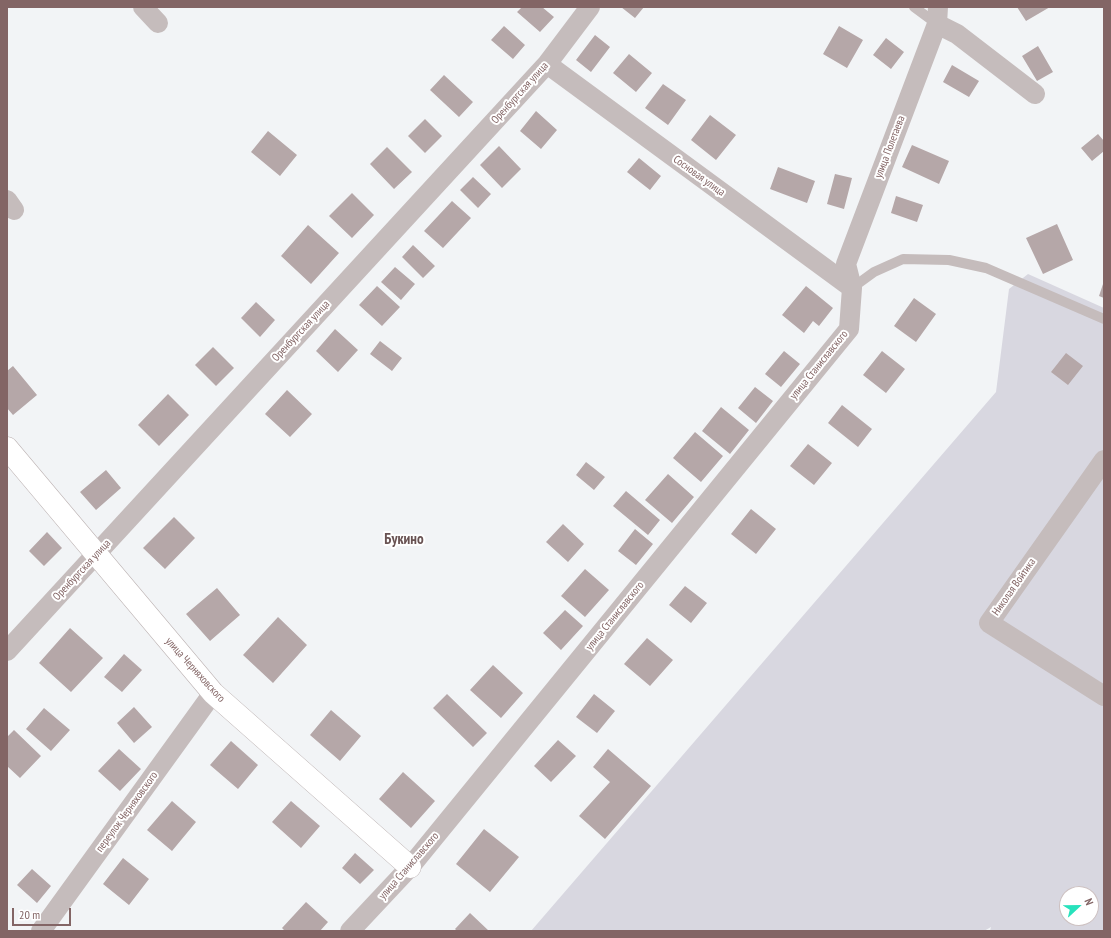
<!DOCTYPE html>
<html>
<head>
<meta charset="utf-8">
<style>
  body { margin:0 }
  #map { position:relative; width:1111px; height:938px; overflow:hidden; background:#f2f4f6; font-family:"PT Sans Narrow",sans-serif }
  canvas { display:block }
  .frame { position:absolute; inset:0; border:8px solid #836565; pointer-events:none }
  .north { position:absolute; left:1059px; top:886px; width:40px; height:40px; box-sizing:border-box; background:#fff; border:1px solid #cdc1c1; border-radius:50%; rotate:68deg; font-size:11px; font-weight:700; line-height:16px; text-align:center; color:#836565 }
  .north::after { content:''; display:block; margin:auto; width:14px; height:18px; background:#27e2bc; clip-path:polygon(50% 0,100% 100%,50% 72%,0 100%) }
  .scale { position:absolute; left:12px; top:908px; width:59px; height:18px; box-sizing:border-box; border:2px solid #836565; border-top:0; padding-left:5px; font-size:12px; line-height:14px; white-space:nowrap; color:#836565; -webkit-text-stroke:3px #fff; paint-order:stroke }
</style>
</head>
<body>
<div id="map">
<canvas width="1111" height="938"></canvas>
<div class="frame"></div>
<div class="north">N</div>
<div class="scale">20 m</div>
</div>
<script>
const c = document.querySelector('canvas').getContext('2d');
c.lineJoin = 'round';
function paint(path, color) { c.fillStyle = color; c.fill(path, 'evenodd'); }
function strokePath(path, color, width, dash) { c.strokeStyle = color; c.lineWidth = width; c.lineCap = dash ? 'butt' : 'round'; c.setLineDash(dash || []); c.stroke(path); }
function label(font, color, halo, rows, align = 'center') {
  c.font = font + ' "PT Sans Narrow",sans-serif'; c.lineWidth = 4; c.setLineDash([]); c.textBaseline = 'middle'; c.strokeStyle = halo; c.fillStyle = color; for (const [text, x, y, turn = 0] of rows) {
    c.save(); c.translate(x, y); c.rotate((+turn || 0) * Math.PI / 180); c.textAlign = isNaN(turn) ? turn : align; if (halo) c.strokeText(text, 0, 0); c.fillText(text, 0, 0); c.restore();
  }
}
const green = new Path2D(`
  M1028,274L1104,308V931H990L991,927L984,931H531L996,392L1009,289ZM1067,894H1091V918H1067Z`);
const building = new Path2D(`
  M522,7H542L554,17L540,32L517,12Z
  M621,7H644L635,18Z
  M1017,7H1050L1026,21Z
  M504,26L525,45L513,59L491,40Z
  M839,26L863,40L847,68L823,54Z
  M595,35L610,47L591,72L576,60Z
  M886,38L904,52L891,69L873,55Z
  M1038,46L1053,72L1037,81L1022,56Z
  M629,54L652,73L636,92L613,73Z
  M952,65L979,81L969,97L943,82Z
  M444,75L473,102L459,117L430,90Z
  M663,84L686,100L668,125L645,108Z
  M536,111L557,130L541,149L520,131Z
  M710,115L736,135L716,160L691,140Z
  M425,119L442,136L425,153L408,136Z
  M268,131L297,155L280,176L251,152Z
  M1098,134L1104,141V151L1092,161L1081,148Z
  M912,145L949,161L939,184L902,167Z
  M499,146L521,169L502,188L480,165Z
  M387,147L412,172L394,189L370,164Z
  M639,158L661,176L650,190L627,172Z
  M778,167L815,181L807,203L770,189Z
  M835,174L852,178L844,209L827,204Z
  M473,177L491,194L478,208L460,190Z
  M352,193L374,215L352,238L329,216Z
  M896,196L923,205L917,222L891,213Z
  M452,201L471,218L443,248L424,231Z
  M1057,224L1073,260L1043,274L1026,238Z
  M308,225L339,253L311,284L281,256Z
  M413,245L435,266L423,278L402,257Z
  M395,267L415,284L401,300L381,282Z
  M1104,281V298L1099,296Z
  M377,286L400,307L382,326L359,305Z
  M806,286L833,308L819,326L813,321L804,333L782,315Z
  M914,298L936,314L916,342L894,326Z
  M256,302L275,320L260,337L241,318Z
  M335,329L358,350L338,372L316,351Z
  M380,341L402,358L392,371L370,354Z
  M213,347L234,368L216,386L195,365Z
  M784,351L800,364L781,387L765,374Z
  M882,351L905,369L886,393L863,375Z
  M1066,353L1083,366L1068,385L1051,372Z
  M13,366L37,395L13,415L7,408V371Z
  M755,387L773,401L756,423L738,408Z
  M287,390L312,414L290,437L265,414Z
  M168,394L189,415L159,446L138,425Z
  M842,405L872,429L858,447L828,423Z
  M721,407L749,430L730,454L702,431Z
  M695,432L723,456L701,482L673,458Z
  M808,444L832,463L814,485L790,466Z
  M586,462L605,477L594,490L576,475Z
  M106,470L121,488L96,510L80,492Z
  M668,474L694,497L672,523L645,500Z
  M626,491L660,520L648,535L613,506Z
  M751,509L776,529L756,554L731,534Z
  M174,517L195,538L165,569L143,548Z
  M563,524L584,544L568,562L546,542Z
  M635,529L653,544L636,565L618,551Z
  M47,532L62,548L44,566L29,551Z
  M585,569L609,590L585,617L561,596Z
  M685,586L707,603L691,623L669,605Z
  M217,588L240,615L210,641L186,614Z
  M565,610L583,626L561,650L543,633Z
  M278,617L307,645L273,683L243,655Z
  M70,628L103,658L71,692L39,663Z
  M647,638L673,660L650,686L624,664Z
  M124,654L142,670L122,692L104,677Z
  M493,665L523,693L501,718L470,690Z
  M447,694L487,733L473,747L433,708Z
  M594,694L615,711L597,733L576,717Z
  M134,707L152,727L134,743L117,723Z
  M44,708L70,730L51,751L26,729Z
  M331,710L361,736L340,761L310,735Z
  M14,730L41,756L20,778L7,766V737Z
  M558,740L576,756L551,782L534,766Z
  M231,741L258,765L238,789L210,765Z
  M119,749L141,769L120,791L98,771Z
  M608,749L651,786L605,839L579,816L610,782L593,767Z
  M403,772L435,801L411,828L379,799Z
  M172,801L196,822L172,851L147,830Z
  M291,801L320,826L301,848L272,822Z
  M484,829L519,857L490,892L456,864Z
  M355,853L374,870L360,884L342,868Z
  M123,858L149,879L129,905L103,884Z
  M32,869L51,886L37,903L17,885Z
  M306,902L328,922L320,931H285L282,928Z
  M470,913L489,931H457L455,929Z`);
const lane = new Path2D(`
  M914,7L937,24
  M852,288L874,272L903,259L949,260L986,268L1104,319`);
const street = new Path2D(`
  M143,7L158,23
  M937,24L957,34L1035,94
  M547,64L852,288
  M7,200L14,210
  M1104,460L989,623L1104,696
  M7,651L547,64L590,7
  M41,931L213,693
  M350,931L410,867L849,329L852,288L846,264L937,24L938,7`);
const secondary = new Path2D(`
  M7,448L213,693L410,867`);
const streetNames = [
  ["Оренбургская улица",520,93,-48],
  ["улица Полетаева",890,147,-69],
  ["Сосновая улица",699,176,36],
  ["Оренбургская улица",301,331,-47],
  ["улица Станиславского",819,365,-51],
  ["Оренбургская улица",82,570,-47],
  ["Николая Войтика",1014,587,-55],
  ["улица Станиславского",615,616,-51],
  ["улица Черняховского",195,670,48],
  ["переулок Черняховского",127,812,-54],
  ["улица Станиславского",409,866,-49]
];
const districtNames = [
  ["Букино",404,540]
];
paint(green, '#d8d7e0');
paint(building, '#b5a7a8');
strokePath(secondary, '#bbb1b1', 23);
strokePath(lane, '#c5bcbc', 10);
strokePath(street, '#c5bcbc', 20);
strokePath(secondary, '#fff', 22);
label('11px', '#836565', '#fff', streetNames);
label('bold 15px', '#695353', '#fff', districtNames);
</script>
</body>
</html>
